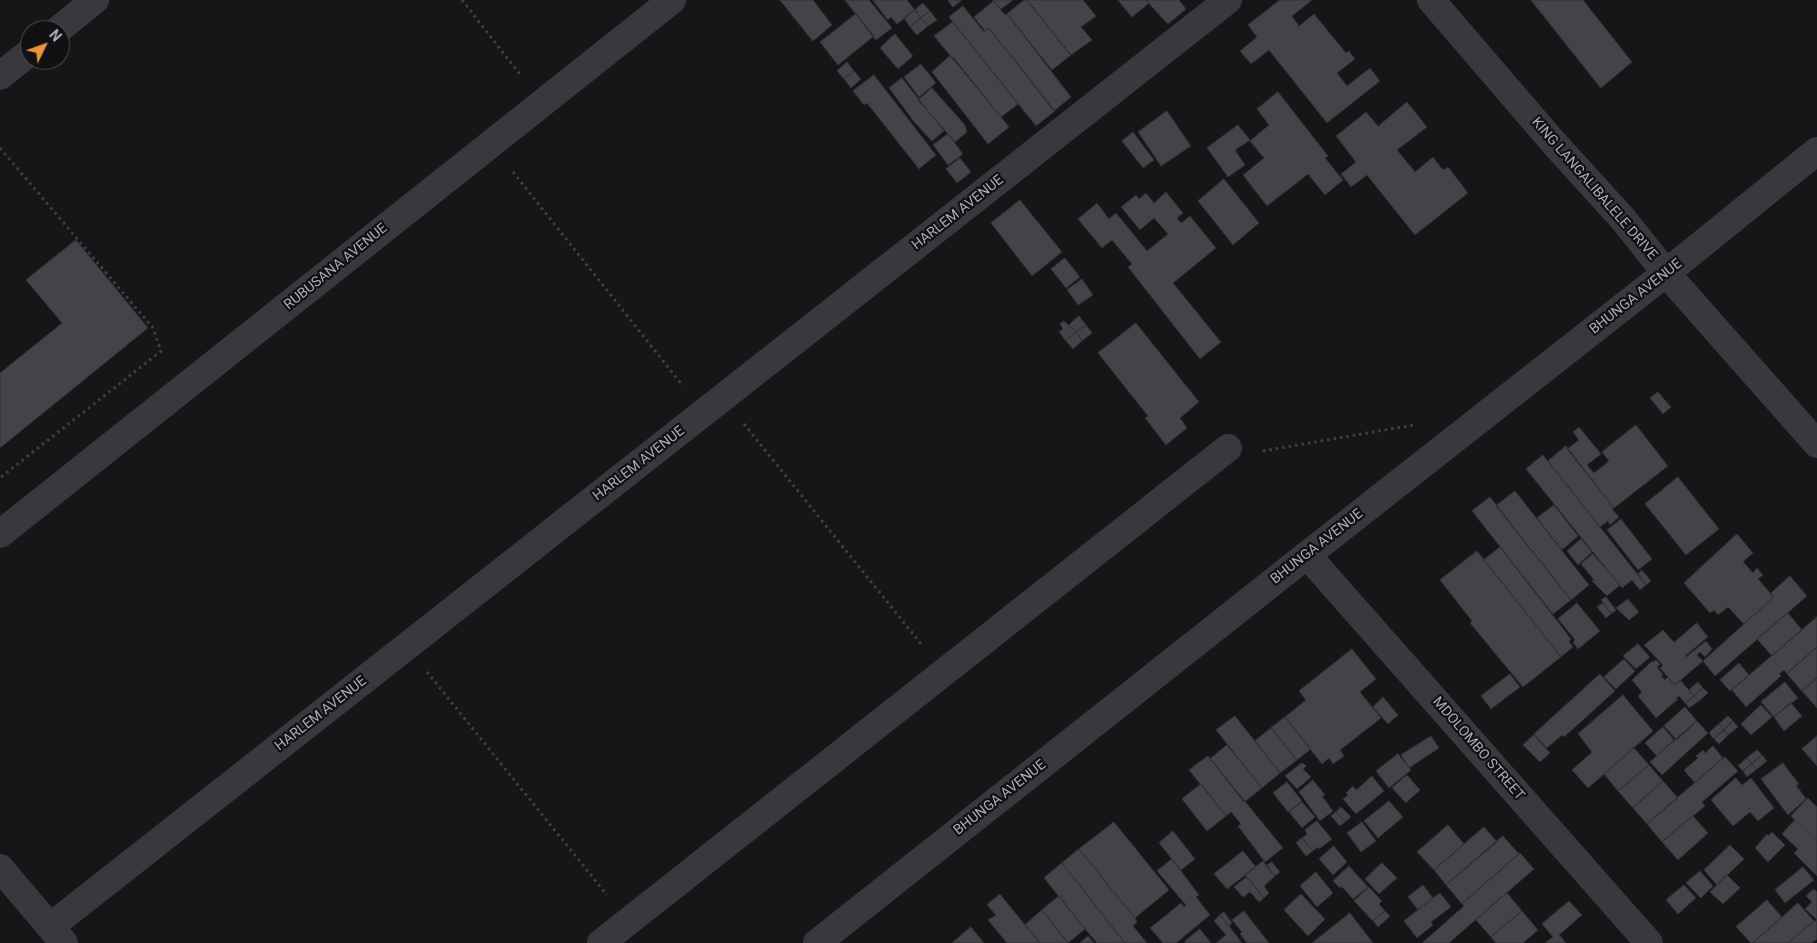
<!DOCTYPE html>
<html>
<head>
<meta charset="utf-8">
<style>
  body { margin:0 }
  #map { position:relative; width:1817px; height:943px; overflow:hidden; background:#161618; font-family:Roboto,sans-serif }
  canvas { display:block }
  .north { position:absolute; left:20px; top:20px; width:50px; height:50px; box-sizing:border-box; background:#111113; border:1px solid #4e5055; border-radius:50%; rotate:48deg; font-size:14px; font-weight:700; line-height:20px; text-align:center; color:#a9afb7 }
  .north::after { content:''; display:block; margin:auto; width:18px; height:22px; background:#e9943d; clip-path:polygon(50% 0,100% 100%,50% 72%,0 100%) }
</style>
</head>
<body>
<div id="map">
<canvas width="1817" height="943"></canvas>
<div class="north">N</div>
</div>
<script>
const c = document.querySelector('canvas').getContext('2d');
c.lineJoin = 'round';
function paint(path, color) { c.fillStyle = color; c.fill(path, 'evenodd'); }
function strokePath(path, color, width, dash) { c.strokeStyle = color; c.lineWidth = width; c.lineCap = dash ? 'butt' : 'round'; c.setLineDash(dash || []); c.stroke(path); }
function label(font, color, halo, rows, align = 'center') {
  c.font = font + ' Roboto,sans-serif'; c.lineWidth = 4.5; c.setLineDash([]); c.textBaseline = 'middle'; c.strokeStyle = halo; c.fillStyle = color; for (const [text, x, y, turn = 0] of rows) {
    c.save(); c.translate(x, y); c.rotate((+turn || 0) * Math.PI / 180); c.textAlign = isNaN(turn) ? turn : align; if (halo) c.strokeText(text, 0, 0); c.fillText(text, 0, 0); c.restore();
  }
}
const building = new Path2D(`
  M780,0H813L832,25L813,41Z
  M845,0H869L892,28L876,40Z
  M873,0H907L915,10L897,24L891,17L888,20Z
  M948,0H962L953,7Z
  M993,0H1013L1001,9Z
  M1024,0H1027L1071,55L1052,70L1007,14Z
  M1027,0H1083L1096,16L1081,27L1092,40L1071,55Z
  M1118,0H1146L1149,3L1132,17Z
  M1146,0H1179L1186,9L1168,24Z
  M1280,0H1312L1292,16L1299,26L1314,14L1346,53L1349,51L1355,59L1337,73L1347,86L1370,68L1380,81L1327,123L1269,50L1251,64L1240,51L1257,37L1248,25Z
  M1531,0H1583L1632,62L1601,88Z
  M994,1L1005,15L1007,14L1071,97L1054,111L989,28L985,31L974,17Z
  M923,3L930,11L921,18L915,10Z
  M963,6L984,32L989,28L1055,111L1036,126L949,17Z
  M915,10L921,18L910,27L904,18Z
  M930,11L937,20L928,26L921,18Z
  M856,14L874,36L838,65L820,42Z
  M921,18L928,26L917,35L910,27Z
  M953,22L1018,104L1001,117L934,36Z
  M895,34L913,56L898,69L880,48Z
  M950,56L951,58L953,57L1009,127L988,144L932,72Z
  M847,62L854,71L844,79L837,71Z
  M921,64L936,83L919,97L904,77Z
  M854,71L861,79L851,88L844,79Z
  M874,75L936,155L919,169L867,103L864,105L853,91Z
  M902,78L944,131L932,141L915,123L889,88Z
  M932,88L965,125L967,132L955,142L918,100Z
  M1278,92L1328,156L1325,158L1343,180L1325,195L1308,174L1267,206L1243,175L1264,158L1250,141L1269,125L1257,109Z
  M1407,102L1427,127L1397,150L1415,172L1433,157L1443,170L1448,167L1468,193L1415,235L1367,175L1351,187L1341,174L1356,162L1336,136L1366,112L1378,126Z
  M1167,111L1191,146L1161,166L1138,132Z
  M1238,125L1250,140L1235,150L1245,165L1228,177L1207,148Z
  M1133,132L1154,160L1143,168L1122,141Z
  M948,134L963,154L948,165L933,145Z
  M960,158L971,172L957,183L946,169Z
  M1224,179L1259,223L1233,245L1198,201Z
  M1166,192L1183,213L1177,218L1181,223L1190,216L1216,248L1173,283L1221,342L1200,359L1128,267L1132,264L1112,240L1102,248L1078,219L1097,203L1109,219L1116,213L1147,251L1168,234L1154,218L1140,230L1121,207L1136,195L1139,199L1146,193L1154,203Z
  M1020,200L1062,252L1032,276L991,223Z
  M76,240L148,328L0,448V373L62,323L26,280Z
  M1065,258L1080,277L1066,288L1051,269Z
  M1082,279L1093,295L1078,305L1067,290Z
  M1079,316L1086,325L1076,332L1069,325Z
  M1064,321L1076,332L1066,341L1059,332L1063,329L1060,324Z
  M1136,323L1199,402L1180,418L1187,428L1166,445L1145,418L1148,416L1098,353Z
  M1086,325L1092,333L1082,341L1076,332Z
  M1076,332L1082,341L1073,349L1066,341Z
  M1658,392L1671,407L1663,414L1650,398Z
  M1636,425L1668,466L1614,508L1567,449L1579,440L1573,432L1579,427L1601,454L1587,465L1594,473L1609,461L1602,452Z
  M1566,446L1614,508L1612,509L1619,517L1610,525L1608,521L1600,527L1548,461Z
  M1543,455L1646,585L1640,590L1632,580L1622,588L1526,469Z
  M1678,477L1719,529L1686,555L1645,504Z
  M1515,491L1589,585L1571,600L1496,506Z
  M1490,497L1571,600L1553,614L1472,511Z
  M1554,505L1578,536L1562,550L1537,518Z
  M1621,519L1652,559L1638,570L1607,530Z
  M1737,534L1753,553L1743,562L1753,573L1757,568L1763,575L1758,579L1774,597L1744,624L1728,607L1718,615L1714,610L1710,613L1684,583Z
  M1581,539L1592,552L1578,565L1567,551Z
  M1500,547L1571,639L1569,641L1573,647L1561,657L1484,560Z
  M1477,551L1561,657L1523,687L1470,623L1472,621L1440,580Z
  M1593,554L1620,585L1607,596L1592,581L1594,580L1581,564Z
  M1642,570L1651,581L1646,585L1638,574Z
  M1790,576L1807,596L1715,676L1703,661L1774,597L1770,594Z
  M1606,597L1616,610L1611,614L1601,600Z
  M1628,599L1639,612L1629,620L1616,608Z
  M1577,603L1600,631L1578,649L1573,642L1575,640L1558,619Z
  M1603,603L1611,614L1606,618L1597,607Z
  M1788,613L1802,630L1772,656L1757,639Z
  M1817,617V647L1787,674L1784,670L1779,674L1781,676L1746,707L1732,690Z
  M1697,623L1708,637L1685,656L1686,657L1706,641L1712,649L1705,657L1700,652L1697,655L1703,661L1675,685L1660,668L1663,665L1644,645L1663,630L1674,642Z
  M1638,644L1650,657L1636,669L1623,656Z
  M1817,647V678L1802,691L1787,674Z
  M1352,649L1376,679L1360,692L1381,718L1340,750L1344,756L1333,764L1329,758L1322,764L1285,717L1306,700L1299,691Z
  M1624,659L1635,671L1616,689L1604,677Z
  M1656,660L1660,664L1657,667L1663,675L1661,676L1665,680L1668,677L1675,685L1680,680L1694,696L1685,703L1679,696L1676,698L1678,699L1656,718L1638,696L1642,692L1632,680L1652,661L1653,662Z
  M1739,663L1749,675L1730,691L1720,680Z
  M1510,674L1520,687L1491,709L1481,696Z
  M1600,674L1615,691L1564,737L1562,735L1547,748L1534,734Z
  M1817,678V708L1802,691Z
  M1698,682L1703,688L1694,696L1689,690Z
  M1785,682L1798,698L1774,717L1761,702Z
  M1703,688L1708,693L1699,701L1694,696Z
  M1623,695L1653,731L1588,788L1572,770L1592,752L1578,734Z
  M1694,696L1699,701L1689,708L1685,703Z
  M1383,697L1398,715L1388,724L1373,707Z
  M1791,703L1802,716L1784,731L1774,717Z
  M1761,705L1772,717L1751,735L1741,724Z
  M1685,707L1697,721L1677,740L1664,726Z
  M1235,716L1280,773L1262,788L1216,730Z
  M1728,716L1733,721L1724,730L1719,724Z
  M1285,717L1311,749L1297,760L1271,728Z
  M1697,721L1708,733L1662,775L1650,762Z
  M1733,721L1738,727L1728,735L1724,730Z
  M1719,724L1724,730L1714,739L1709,733Z
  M1663,727L1674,740L1657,756L1645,743Z
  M1271,728L1297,760L1280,773L1255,741Z
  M1724,730L1728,735L1719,744L1714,739Z
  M1534,735L1550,753L1540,762L1523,745Z
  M1431,736L1439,748L1409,768L1401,755Z
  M1817,736V766L1802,749Z
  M1227,745L1262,788L1244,802L1210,759Z
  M1713,746L1723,758L1695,783L1684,770L1698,758L1696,756L1703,750L1705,753Z
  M1634,748L1649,765L1618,791L1604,774Z
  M1757,750L1762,755L1752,764L1747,758Z
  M1398,754L1411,770L1389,788L1376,771Z
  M1762,755L1767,761L1757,769L1752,764Z
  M1208,756L1283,848L1265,862L1238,826L1241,824L1231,812L1226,816L1189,770Z
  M1725,757L1738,771L1702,802L1705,806L1662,842L1647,824Z
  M1747,758L1752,764L1743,771L1738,766Z
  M1303,763L1306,766L1303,769L1311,777L1297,789L1285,776L1300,764Z
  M1783,763L1799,784L1796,785L1806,799L1788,815L1761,779Z
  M1752,764L1757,769L1747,777L1743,771Z
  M1649,765L1663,781L1633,808L1618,791Z
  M1407,775L1420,790L1406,803L1392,788Z
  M1372,776L1384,791L1356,814L1343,799L1348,795L1346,793L1353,786L1356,790Z
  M1736,778L1742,785L1751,778L1774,808L1758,821L1750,812L1733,826L1711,800Z
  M1313,780L1325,795L1322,796L1333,811L1320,821L1299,792Z
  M1663,781L1678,798L1647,824L1633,808Z
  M1287,782L1302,801L1288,812L1273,793Z
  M1201,784L1226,816L1207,831L1182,799Z
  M1808,798L1817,807V842L1791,816Z
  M1389,801L1403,817L1378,838L1364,821Z
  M1302,802L1315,817L1302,828L1289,812Z
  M1341,807L1351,817L1345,822L1336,812Z
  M1336,812L1345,822L1340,826L1331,816Z
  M1693,816L1708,833L1678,860L1662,842Z
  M1795,820L1817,842V876L1794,853L1798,849L1782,834Z
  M1317,821L1332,839L1319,849L1318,847L1313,851L1302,838L1307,834L1305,830Z
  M1114,822L1169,890L1135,918L1079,849Z
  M1362,822L1376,841L1361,852L1347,833Z
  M1448,825L1464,844L1434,870L1417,852Z
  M1484,827L1497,842L1446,885L1434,870Z
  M1173,831L1195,859L1181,870L1159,843Z
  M1772,832L1785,845L1768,862L1755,848L1767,834L1768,836Z
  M1503,836L1519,854L1462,904L1446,885Z
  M1302,838L1313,851L1306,856L1296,843Z
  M1730,845L1744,859L1717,885L1704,870Z
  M1334,846L1347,862L1333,875L1319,859Z
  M1079,849L1135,918L1137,922L1133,926L1147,943H1125L1062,863Z
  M1243,851L1256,867L1227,889L1214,874Z
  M1520,853L1534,869L1449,943H1422L1464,906L1462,904Z
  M1172,859L1199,895L1196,897L1210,915L1176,943H1163L1150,928L1181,903L1184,907L1186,905L1157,871Z
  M1263,861L1275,876L1264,886L1269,893L1264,898L1245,875Z
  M1272,862L1280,872L1275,876L1266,866Z
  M1062,863L1125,943H1097L1085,929L1044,878Z
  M1382,863L1397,878L1379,894L1365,879Z
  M1349,866L1368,887L1353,899L1341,886L1340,888L1333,881Z
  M1803,867L1814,880L1785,903L1775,890Z
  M1700,871L1713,886L1701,898L1686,883Z
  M1316,872L1333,893L1317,907L1300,886Z
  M1727,875L1740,888L1723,904L1710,892Z
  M1247,877L1264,898L1259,902L1250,892L1243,897L1234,887Z
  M1423,885L1433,898L1418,910L1408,897Z
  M1684,885L1696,898L1678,914L1666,900Z
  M1369,887L1382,901L1379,904L1385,911L1373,921L1354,901Z
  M1814,889L1817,892V920L1805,909L1812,902L1806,896Z
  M1440,893L1451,907L1431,922L1433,925L1417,938L1404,921Z
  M1507,893L1522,911L1491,937L1476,920Z
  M1000,894L1025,925L1040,943H1007L988,920L996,915L987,905Z
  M1301,894L1325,919L1308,936L1284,910Z
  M1059,896L1085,929L1068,943L1042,910Z
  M1767,900L1782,917L1753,943H1751L1736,927Z
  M1569,901L1582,915L1559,935L1566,943H1545L1553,937L1542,924Z
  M1798,903L1814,921L1788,943H1753Z
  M1042,910L1068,943H1040L1025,925Z
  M1244,911L1269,943H1247L1240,934L1242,932L1232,920Z
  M1385,911L1390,916L1378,927L1373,921Z
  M1522,911L1538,930L1523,943H1496L1491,937Z
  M1224,912L1232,923L1229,926L1220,915Z
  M1350,913L1373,943H1312Z
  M1220,915L1229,926L1242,943H1216L1226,935L1214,921Z
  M1817,920V939L1812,943H1788L1814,921Z
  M971,927L984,943H952Z
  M1200,929L1211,943H1185V941Z
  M1088,936L1094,943H1080Z`);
const path = new Path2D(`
  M462,0L522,77
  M0,148L153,328L161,351L0,478
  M513,172L683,386
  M744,424L922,645
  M1263,451L1414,425
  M427,672L607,895`);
const minor = new Path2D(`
  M1431,0L1553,142L1623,219L1666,273L1817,151
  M58,30L95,0
  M0,76L30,52
  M0,534L672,0
  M1307,555L1649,943
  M0,868L64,943
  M50,927L1228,0
  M601,943L1228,448`);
const tertiary = new Path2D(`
  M817,943L1307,555L1666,273L1817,444`);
const streetNames = [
  ["KING LANGALIBALELE DRIVE",1594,189,49],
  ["HARLEM AVENUE",958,213,-38],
  ["RUBUSANA AVENUE",336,267,-39],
  ["BHUNGA AVENUE",1636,297,-38],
  ["HARLEM AVENUE",639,464,-38],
  ["BHUNGA AVENUE",1317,547,-38],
  ["HARLEM AVENUE",321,714,-38],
  ["MDOLOMBO STREET",1478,749,49],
  ["BHUNGA AVENUE",1000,798,-38]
];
paint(building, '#434448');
strokePath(building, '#303134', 1);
strokePath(path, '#3d4044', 3, [2.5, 4]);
strokePath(minor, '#37393d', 28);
strokePath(tertiary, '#37393d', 28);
label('14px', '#a9afb7', '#111113', streetNames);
</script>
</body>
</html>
